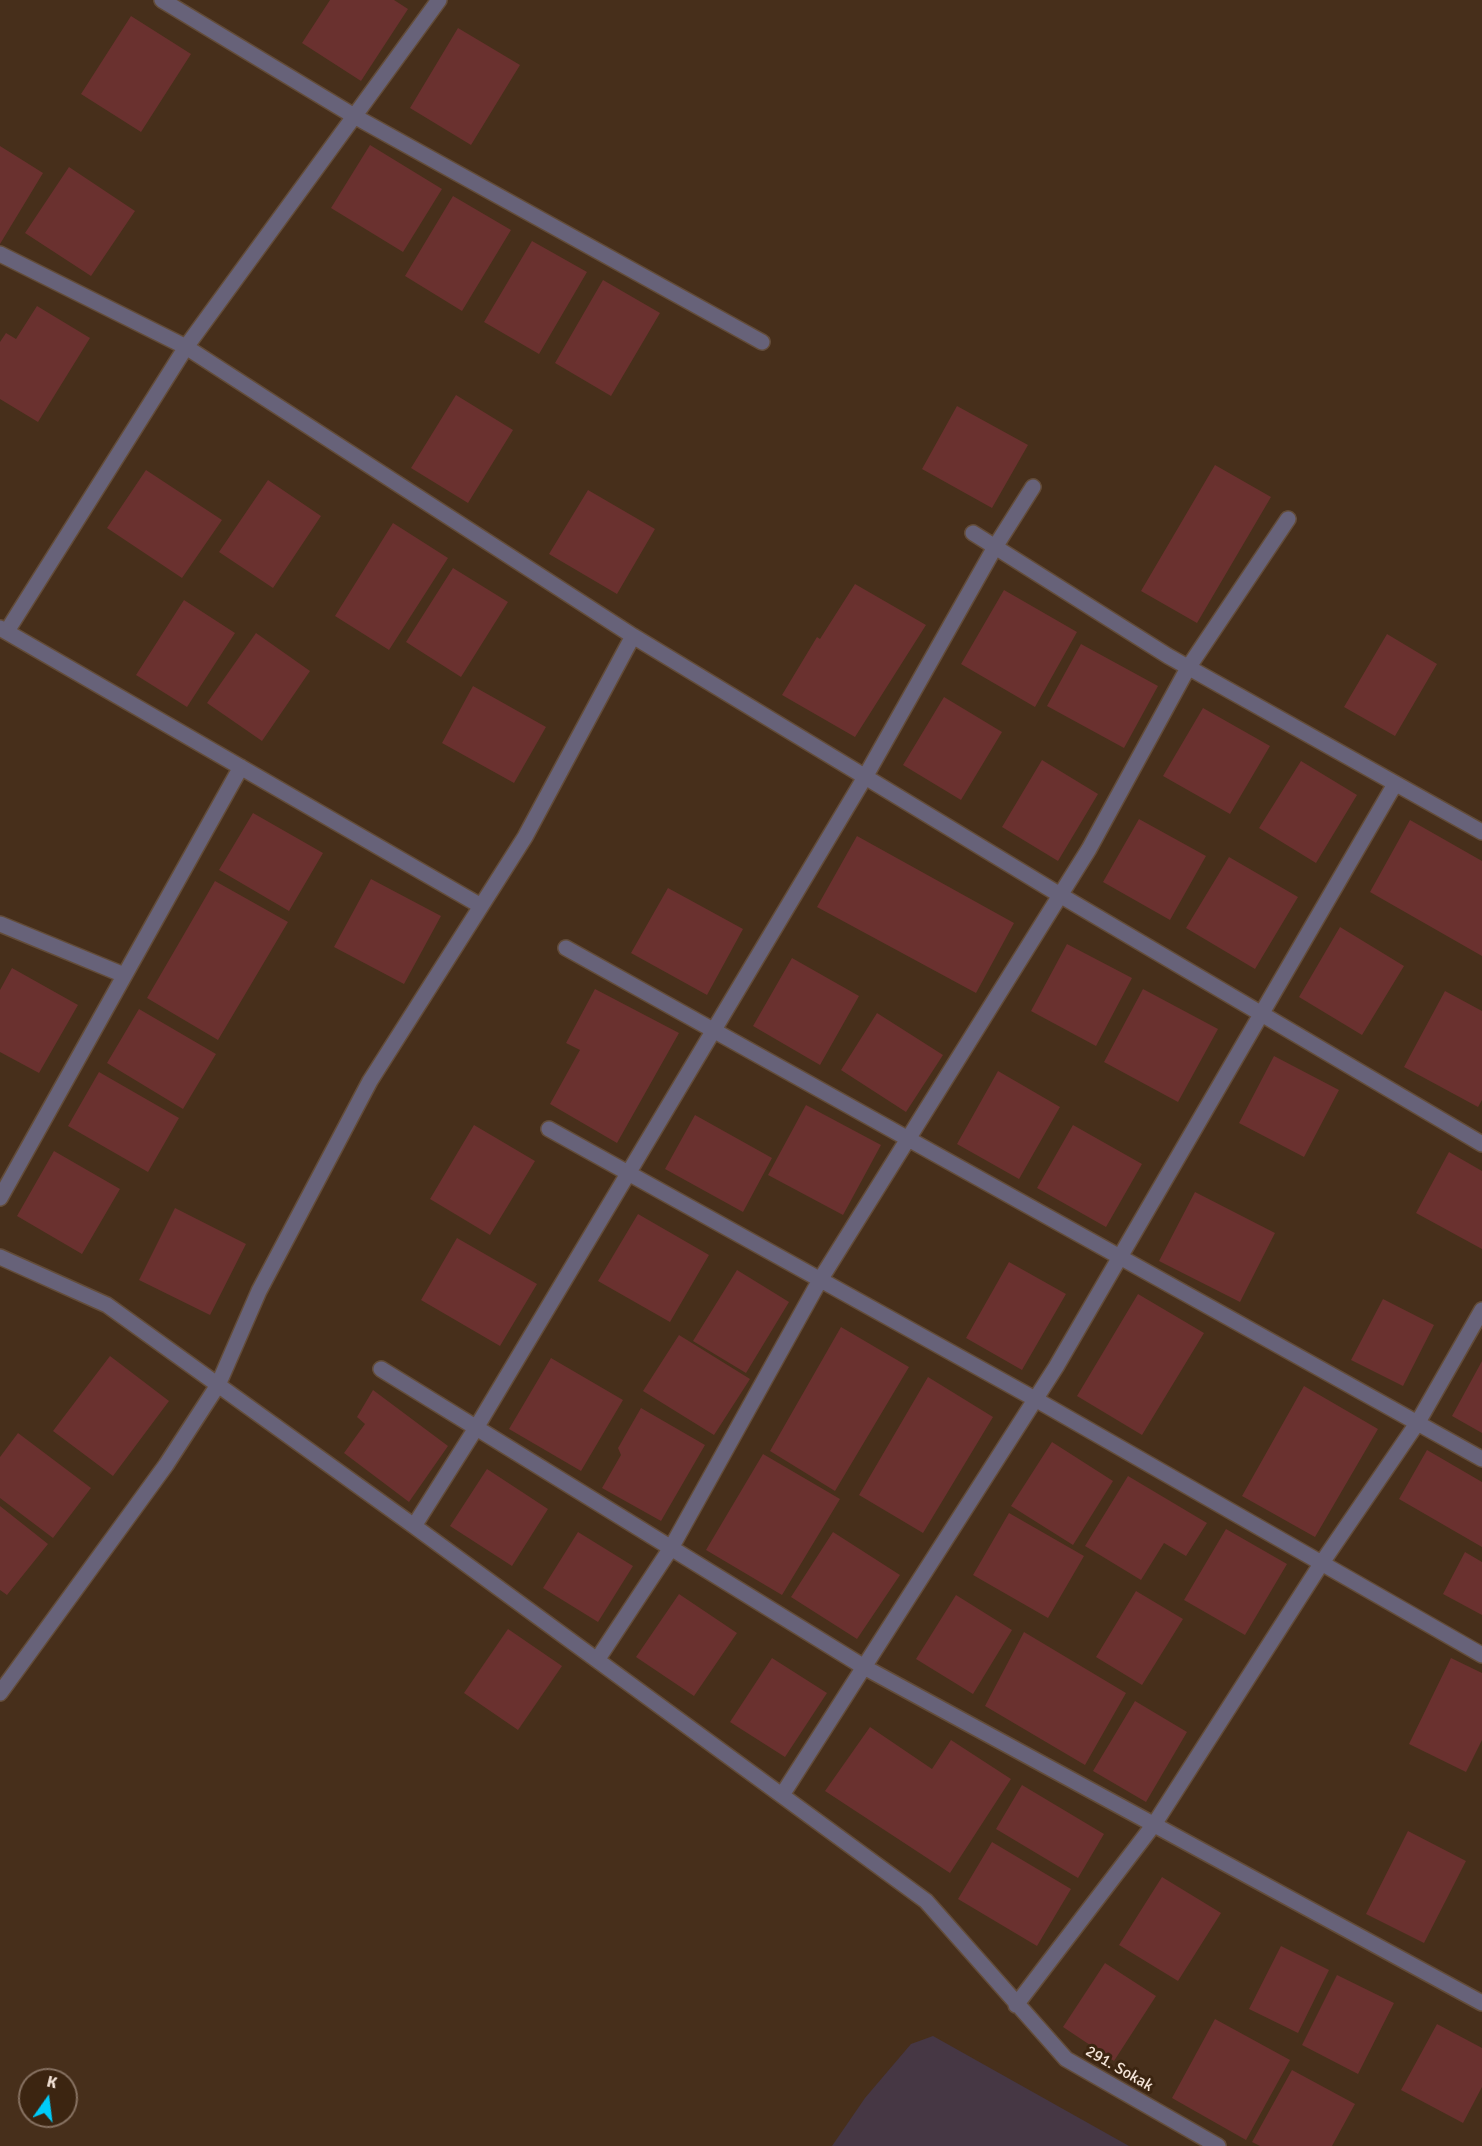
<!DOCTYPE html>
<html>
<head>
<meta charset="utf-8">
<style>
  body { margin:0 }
  #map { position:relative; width:1482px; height:2146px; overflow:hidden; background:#472f1b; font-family:Signika,sans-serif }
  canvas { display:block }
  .north { position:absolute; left:18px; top:2068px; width:60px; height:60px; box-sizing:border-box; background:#3c2511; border:2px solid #867161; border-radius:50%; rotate:14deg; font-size:16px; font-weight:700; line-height:24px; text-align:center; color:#f4e4d8 }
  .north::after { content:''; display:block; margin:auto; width:21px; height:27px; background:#00cbf9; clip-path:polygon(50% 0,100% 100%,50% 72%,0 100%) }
</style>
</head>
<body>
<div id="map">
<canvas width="1482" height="2146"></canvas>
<div class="north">K</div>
</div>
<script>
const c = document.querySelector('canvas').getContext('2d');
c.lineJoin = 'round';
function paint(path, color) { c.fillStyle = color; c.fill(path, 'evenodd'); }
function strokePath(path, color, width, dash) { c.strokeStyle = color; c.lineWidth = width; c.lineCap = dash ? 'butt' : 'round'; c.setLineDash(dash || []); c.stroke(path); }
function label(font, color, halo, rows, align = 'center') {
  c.font = font + ' Signika,sans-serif'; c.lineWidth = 6; c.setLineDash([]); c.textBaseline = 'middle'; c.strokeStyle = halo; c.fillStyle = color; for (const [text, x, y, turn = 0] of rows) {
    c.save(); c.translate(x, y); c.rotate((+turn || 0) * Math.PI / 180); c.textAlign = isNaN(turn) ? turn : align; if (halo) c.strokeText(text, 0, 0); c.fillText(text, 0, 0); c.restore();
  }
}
const education = new Path2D(`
  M933,2036L1129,2146H832L865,2098L911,2044Z`);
const building = new Path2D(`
  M330,0H394L408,9L361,81L302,43Z
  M131,16L191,54L141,132L81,94Z
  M458,28L520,65L471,145L410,108Z
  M370,145L442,189L403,252L331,208Z
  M0,146L43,173L0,244Z
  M69,167L135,211L91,276L25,233Z
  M453,196L511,230L462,311L405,276Z
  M532,241L587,272L539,354L484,322Z
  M603,280L660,313L611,396L555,363Z
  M37,306L90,338L38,422L0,399V342L6,333L16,339Z
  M456,395L513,430L468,503L411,468Z
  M957,406L1028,445L992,508L922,469Z
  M1215,465L1271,497L1197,623L1141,591Z
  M146,470L222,520L182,578L107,528Z
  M268,480L321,516L273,588L219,552Z
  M588,490L655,529L617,594L549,554Z
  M393,523L448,558L389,650L335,616Z
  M453,568L508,602L461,677L406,642Z
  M855,584L926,625L855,737L782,695L817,637L820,639Z
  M1004,590L1077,632L1035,707L961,664Z
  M184,600L235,633L187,707L136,675Z
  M256,633L310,671L262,741L207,703Z
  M1387,634L1437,664L1395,736L1344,707Z
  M1081,644L1158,686L1124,748L1047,706Z
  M473,686L546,727L514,783L442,743Z
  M944,697L1002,732L961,800L903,765Z
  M1203,708L1270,746L1230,814L1163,776Z
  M1042,760L1098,794L1058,861L1002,827Z
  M1301,761L1357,795L1316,863L1259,828Z
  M253,813L323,853L289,911L219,870Z
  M1139,819L1206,856L1170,920L1103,882Z
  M1410,820L1482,861V956L1370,892Z
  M857,836L1014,923L976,993L817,907Z
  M1229,857L1298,897L1255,969L1186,928Z
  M371,879L441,916L404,984L334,947Z
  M215,881L288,922L218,1040L147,998Z
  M668,888L743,929L707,995L631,953Z
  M1340,927L1404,966L1362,1035L1299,997Z
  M1067,944L1132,978L1096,1046L1031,1011Z
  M792,958L859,996L820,1065L753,1026Z
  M12,968L78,1005L39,1073L0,1052V990Z
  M595,989L679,1033L617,1143L550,1104L580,1050L566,1043Z
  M1143,989L1218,1029L1178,1102L1104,1062Z
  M1445,991L1482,1011V1100L1478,1107L1404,1067Z
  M139,1009L216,1054L183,1109L107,1063Z
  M877,1013L943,1055L906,1112L841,1070Z
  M1274,1056L1339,1090L1304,1157L1239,1123Z
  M998,1071L1060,1107L1019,1179L957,1144Z
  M99,1072L179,1118L148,1172L68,1126Z
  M806,1105L881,1145L843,1215L768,1175Z
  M695,1115L772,1158L743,1212L665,1169Z
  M474,1125L535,1161L490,1235L430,1199Z
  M1073,1125L1142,1164L1106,1227L1037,1188Z
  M54,1151L120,1189L82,1254L17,1216Z
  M1449,1152L1482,1171V1249L1416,1213Z
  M1195,1192L1275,1233L1240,1302L1159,1261Z
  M175,1208L246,1244L210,1315L139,1280Z
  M638,1214L709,1255L670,1322L598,1281Z
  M457,1238L537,1284L500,1346L421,1300Z
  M1009,1262L1066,1294L1022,1370L966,1338Z
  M737,1270L789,1302L746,1373L693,1341Z
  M1138,1294L1204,1333L1142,1435L1077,1396Z
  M1383,1299L1434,1325L1403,1386L1351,1360Z
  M841,1327L909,1367L835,1491L770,1451Z
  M679,1335L750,1379L714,1435L643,1391Z
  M110,1356L169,1401L113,1476L53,1431Z
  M551,1358L623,1400L581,1471L509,1429Z
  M1482,1361V1433L1452,1416Z
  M928,1377L993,1417L923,1533L859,1495Z
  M1304,1386L1378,1429L1315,1537L1242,1496Z
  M373,1390L448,1446L409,1502L344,1453L365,1424L357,1417Z
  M641,1408L705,1445L661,1521L602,1488L621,1455L618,1448Z
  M18,1433L91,1488L53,1538L0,1498V1457Z
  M1052,1442L1113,1481L1073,1545L1011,1506Z
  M1427,1450L1482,1482V1547L1399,1499Z
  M763,1454L840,1499L782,1595L706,1550Z
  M487,1469L548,1509L512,1566L450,1526Z
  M1128,1476L1207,1523L1186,1556L1164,1543L1141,1580L1085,1546Z
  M0,1506L48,1544L7,1595L0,1590Z
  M1009,1513L1084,1556L1048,1618L973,1575Z
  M1226,1529L1287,1564L1245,1635L1184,1600Z
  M578,1532L633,1566L598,1622L543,1588Z
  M833,1532L900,1575L857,1639L791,1597Z
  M1465,1552L1482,1562V1615L1443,1594Z
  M1136,1591L1183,1619L1142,1685L1096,1657Z
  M679,1594L737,1633L694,1696L636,1657Z
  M956,1595L1012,1630L973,1694L916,1659Z
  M508,1629L562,1666L518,1730L464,1693Z
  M1024,1632L1126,1693L1085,1765L985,1706Z
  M772,1658L827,1693L785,1757L730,1722Z
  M1451,1658L1482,1673V1740L1466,1772L1409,1744Z
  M1135,1701L1187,1732L1146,1802L1093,1771Z
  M870,1727L932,1769L951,1740L1011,1779L950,1873L825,1791Z
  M1022,1785L1104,1834L1078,1878L996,1829Z
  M1408,1831L1466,1861L1424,1943L1366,1914Z
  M992,1842L1071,1889L1037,1946L958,1899Z
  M1162,1877L1221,1913L1178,1981L1119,1945Z
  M1281,1946L1329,1970L1298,2033L1249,2009Z
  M1105,1963L1156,1996L1114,2061L1063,2027Z
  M1337,1975L1394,2003L1358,2074L1302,2045Z
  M1215,2019L1290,2060L1246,2140L1172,2098Z
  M1437,2024L1482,2048V2087L1463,2123L1401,2090Z
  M1292,2070L1355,2104L1332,2146H1260L1252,2142Z`);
const street = new Path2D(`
  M162,0L354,116L762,342
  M0,254L186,347L633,636L1060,895L1482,1144
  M973,533L1168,656L1482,832
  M0,628L481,906
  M7,631L186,347L439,0
  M0,924L124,975
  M566,948L1482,1459
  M549,1129L1035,1399L1482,1655
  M0,1198L241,767
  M0,1257L107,1305L414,1526L926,1901L1066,2059L1218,2146
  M381,1369L864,1667L1482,2003
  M414,1526L476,1428L865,777L995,547L1033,487
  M597,1660L671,1548L820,1280L1089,849L1188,668L1288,519
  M0,1693L166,1465L218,1385L259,1291L370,1081L525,837L633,636
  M782,1795L1056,1367L1395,784
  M1016,2005L1155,1823L1321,1564L1418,1422L1482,1310`);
const streetNames = [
  ["291. Sokak",1119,2069,30]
];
paint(education, '#463744');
paint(building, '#6a312f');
strokePath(street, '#634c39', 18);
strokePath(street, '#676279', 15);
label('16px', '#f4e4d8', '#3c2511', streetNames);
</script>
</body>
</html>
